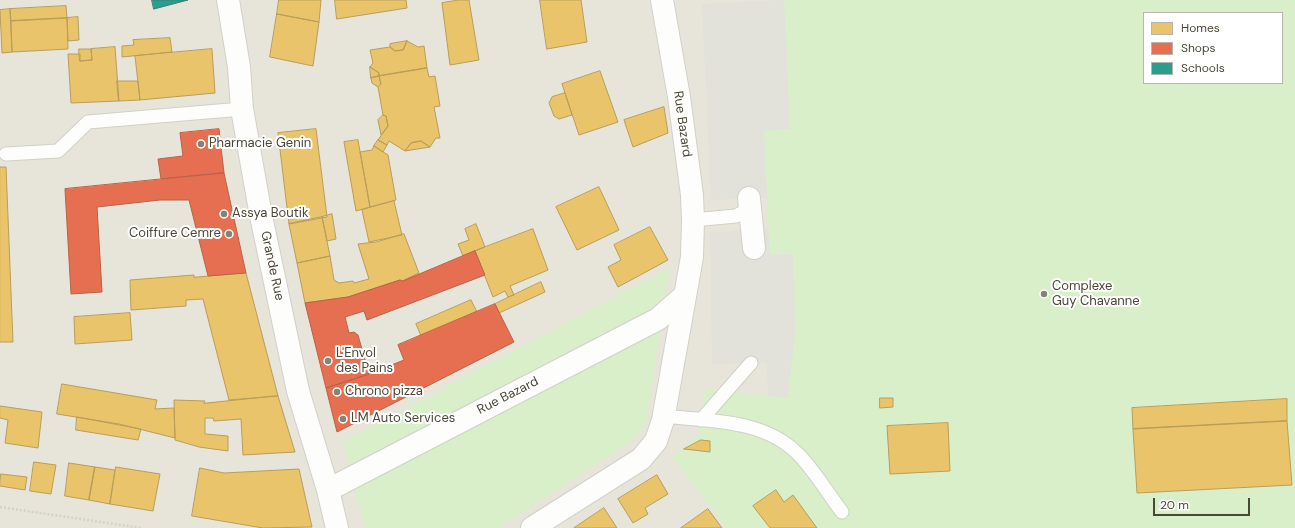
<!DOCTYPE html>
<html>
<head>
<meta charset="utf-8">
<style>
  body { margin:0 }
  #map { position:relative; width:1295px; height:528px; overflow:hidden; background:#f3f2ec; font-family:"DM Sans",sans-serif }
  canvas { display:block }
  .legend { position:absolute; left:1143px; top:12px; width:140px; height:72px; box-sizing:border-box; background:#fff; border:1px solid #b7b5af; margin:0; padding:5px 7px; list-style:none; font-size:12px; color:#4a4736 }
  .legend li { display:flex; align-items:center; gap:8px; height:20px }
  .legend b { width:20px; border:1px solid #b7b5af }
  .scale { position:absolute; left:1153px; top:498px; width:97px; height:18px; box-sizing:border-box; border:2px solid #4a4736; border-top:0; padding-left:5px; font-size:12px; line-height:14px; white-space:nowrap; color:#4a4736; -webkit-text-stroke:3px #fff; paint-order:stroke }
</style>
</head>
<body>
<div id="map">
<canvas width="1295" height="528"></canvas>
<ul class="legend">
<li><b style="height:11px;background:#e9c46a"></b>Homes</li>
<li><b style="height:11px;background:#e76f51"></b>Shops</li>
<li><b style="height:11px;background:#2a9d8f"></b>Schools</li>
</ul>
<div class="scale">20 m</div>
</div>
<script>
const c = document.querySelector('canvas').getContext('2d');
c.lineJoin = 'round';
function paint(path, color) { c.fillStyle = color; c.fill(path, 'evenodd'); }
function strokePath(path, color, width, dash) { c.strokeStyle = color; c.lineWidth = width; c.lineCap = dash ? 'butt' : 'round'; c.setLineDash(dash || []); c.stroke(path); }
function label(font, color, halo, rows, align = 'center') {
  c.font = font + ' "DM Sans",sans-serif'; c.lineWidth = 4; c.setLineDash([]); c.textBaseline = 'middle'; c.strokeStyle = halo; c.fillStyle = color; for (const [text, x, y, turn = 0] of rows) {
    c.save(); c.translate(x, y); c.rotate((+turn || 0) * Math.PI / 180); c.textAlign = isNaN(turn) ? turn : align; if (halo) c.strokeText(text, 0, 0); c.fillText(text, 0, 0); c.restore();
  }
}
const residential = new Path2D(`
  M0,0H1295V528H0ZM1144,13H1282V83H1144Z`);
const green = new Path2D(`
  M784,0H1295V528H727L672,456L699,436L705,389L788,397L795,333L793,254L770,255L764,130L790,129ZM1144,13H1282V83H1144Z
  M669,268L647,419L642,430L634,440L499,528H365L343,442Z`);
const parking = new Path2D(`
  M784,0L790,129L764,131L767,198L711,200L702,4Z
  M768,229L770,255L793,254L795,333L788,397L768,396L767,363L712,364L710,232Z`);
const homes = new Path2D(`
  M279,0H321L319,22L277,14Z
  M335,0H406L407,8L337,19Z
  M459,0H469L479,60L450,65L442,3Z
  M540,0H581L587,42L547,49Z
  M66,6L67,18L11,21L10,9Z
  M10,9L12,52L2,53L0,10Z
  M277,14L319,22L313,66L270,57Z
  M78,17L79,40L68,41L67,18Z
  M67,18L68,49L12,52L11,21Z
  M170,38L172,52L122,57V46L134,45L133,40Z
  M407,41L418,47L424,46L427,68L379,76V73L370,67L373,63L370,50L390,47L395,51L403,50Z
  M407,41L403,50L395,51L390,47V44Z
  M115,47L119,101L71,103L68,54H80V61L92,60L91,49Z
  M79,49H91L92,60L80,61Z
  M212,49L215,93L140,100L135,56Z
  M370,67L379,73V76L371,78Z
  M427,68L429,77L435,76L440,106L434,107L440,138H436L430,147L421,141L411,143L405,151L389,141L387,145L378,140L388,126L386,116L383,115L378,87L381,84L379,76Z
  M600,71L618,122L579,135L562,84Z
  M379,76L381,84L378,87L372,83L371,78Z
  M117,81H138L140,100L119,101Z
  M565,93L572,115L559,119L554,116L549,103L552,97Z
  M664,107L668,133L633,147L624,120Z
  M383,115L386,116L388,126L381,135L378,120Z
  M316,129L327,217L289,224L278,133Z
  M358,140L370,207L356,211L344,142Z
  M378,140L387,145L383,152L374,146Z
  M421,141L430,147L405,151L411,143Z
  M374,146L388,155L396,200L370,207L360,152L372,150Z
  M0,167H6L13,342H0Z
  M599,187L619,230L577,250L556,207Z
  M394,201L402,235L369,242L362,210Z
  M332,214L336,239L327,241L322,217Z
  M322,217L330,256L297,263L289,224Z
  M476,224L485,247L463,256L458,244L469,240L465,229Z
  M650,227L668,260L618,287L608,267L621,260L614,245Z
  M533,229L548,270L510,286L514,295L508,297L505,291L493,297L475,251Z
  M404,234L419,273L402,281L400,280L348,297L305,303L297,263L330,256L334,280L339,283L353,281L354,283L369,279L358,244L376,242Z
  M246,273L278,396L229,400L203,299L186,300V306L131,310L130,280L194,275V277Z
  M541,282L545,292L499,313L495,304Z
  M471,300L477,312L421,336L416,324Z
  M130,313L132,340L75,344L74,317Z
  M62,384L157,400L155,409L174,408L175,438L119,424L57,414Z
  M278,396L295,452L243,455L241,419L214,421L213,418H205V434L228,436V451L199,447L175,440L174,400L205,401L204,403Z
  M880,398H893V407L880,408Z
  M1287,399V421L1133,429L1132,408Z
  M0,406L42,412L38,448L5,443L8,420L0,418Z
  M77,417L141,429L138,440L76,430Z
  M1287,421L1292,485L1137,493L1133,429Z
  M948,423L950,471L890,474L887,426Z
  M701,440L710,441V452L684,449Z
  M34,462L56,465L51,494L30,491Z
  M69,463L95,467L89,500L65,496Z
  M95,467L115,470L110,504L89,500Z
  M116,467L160,474L153,511L110,504Z
  M200,468L224,473L299,469L312,527L263,528L192,516Z
  M1,474L27,477L25,490L0,486Z
  M657,475L668,494L645,508L648,514L633,523L618,499Z
  M776,490L784,502L793,495L817,528H770L753,506Z
  M604,508L617,528H574Z
  M708,509L722,528H681Z`);
const shops = new Path2D(`
  M219,129L224,173L161,179L158,159L183,156L180,133Z
  M224,173L246,273L208,276L189,200H160L97,207L102,292L71,294L65,189Z
  M475,251L485,275L367,320L364,311L345,317L349,333L354,332L358,335L369,374L326,388L305,303L348,297L400,280L402,281Z
  M495,304L514,342L337,432L326,388L369,374L404,360L398,345Z`);
const schools = new Path2D(`
  M152,0H188L154,9Z`);
const path = new Path2D(`
  M0,507L141,528`);
const service = new Path2D(`
  M6,154L58,151L88,122L242,109
  M693,220L736,216L745,211L749,201
  M663,416C708,421 763,419 797,453C813,468 828,494 842,512
  M701,420L751,363`);
const minor = new Path2D(`
  M228,0L239,67L242,109L261,216L298,391L328,490L337,528
  M749,198L754,248
  M328,490L658,319L684,296
  M532,528L641,459L656,441L663,420L692,257L693,220L692,195L679,97L662,0`);
const markers = [
  [201,144,4,"#858376"],
  [224,214,4,"#858376"],
  [229,234,4,"#858376"],
  [1044,294,4,"#858376"],
  [328,361,4,"#858376"],
  [337,392,4,"#858376"],
  [343,419,4,"#858376"]
];
const streetNames = [
  ["Rue Bazard",682,124,82],
  ["Grande Rue",272,266,78],
  ["Rue Bazard",508,396,-27]
];
const poiNames = [
  ["Pharmacie Genin",209,144],
  ["Assya Boutik",232,214],
  ["Coiffure Cemre",221,234,"right"],
  ["Complexe",1052,287],
  ["Guy Chavanne",1052,302],
  ["L'Envol",336,354],
  ["des Pains",336,369],
  ["Chrono pizza",345,392],
  ["LM Auto Services",351,419]
];
paint(residential, '#e7e5d9');
paint(green, '#d9efca');
paint(parking, '#e2e1da');
paint(homes, '#e9c46a');
strokePath(homes, '#b99e5a', 1);
paint(shops, '#e76f51');
strokePath(shops, '#b86349', 1);
paint(schools, '#2a9d8f');
strokePath(schools, '#348374', 1);
strokePath(service, '#d1d0c9', 15);
strokePath(minor, '#d1d0c9', 24);
strokePath(path, '#d3d2cb', 2.5, [2, 2]);
strokePath(service, '#fdfdfc', 13);
strokePath(minor, '#fdfdfc', 22);
for (const [x, y, r, color] of markers) { const dot = new Path2D(); dot.arc(x, y, r, 0, 2 * Math.PI); c.fillStyle = color; c.fill(dot); strokePath(dot, '#fff', 1.5); }
label('13px', '#4a4736', '#fff', streetNames);
label('13px', '#4a4736', '#fff', poiNames, 'left');
</script>
</body>
</html>
